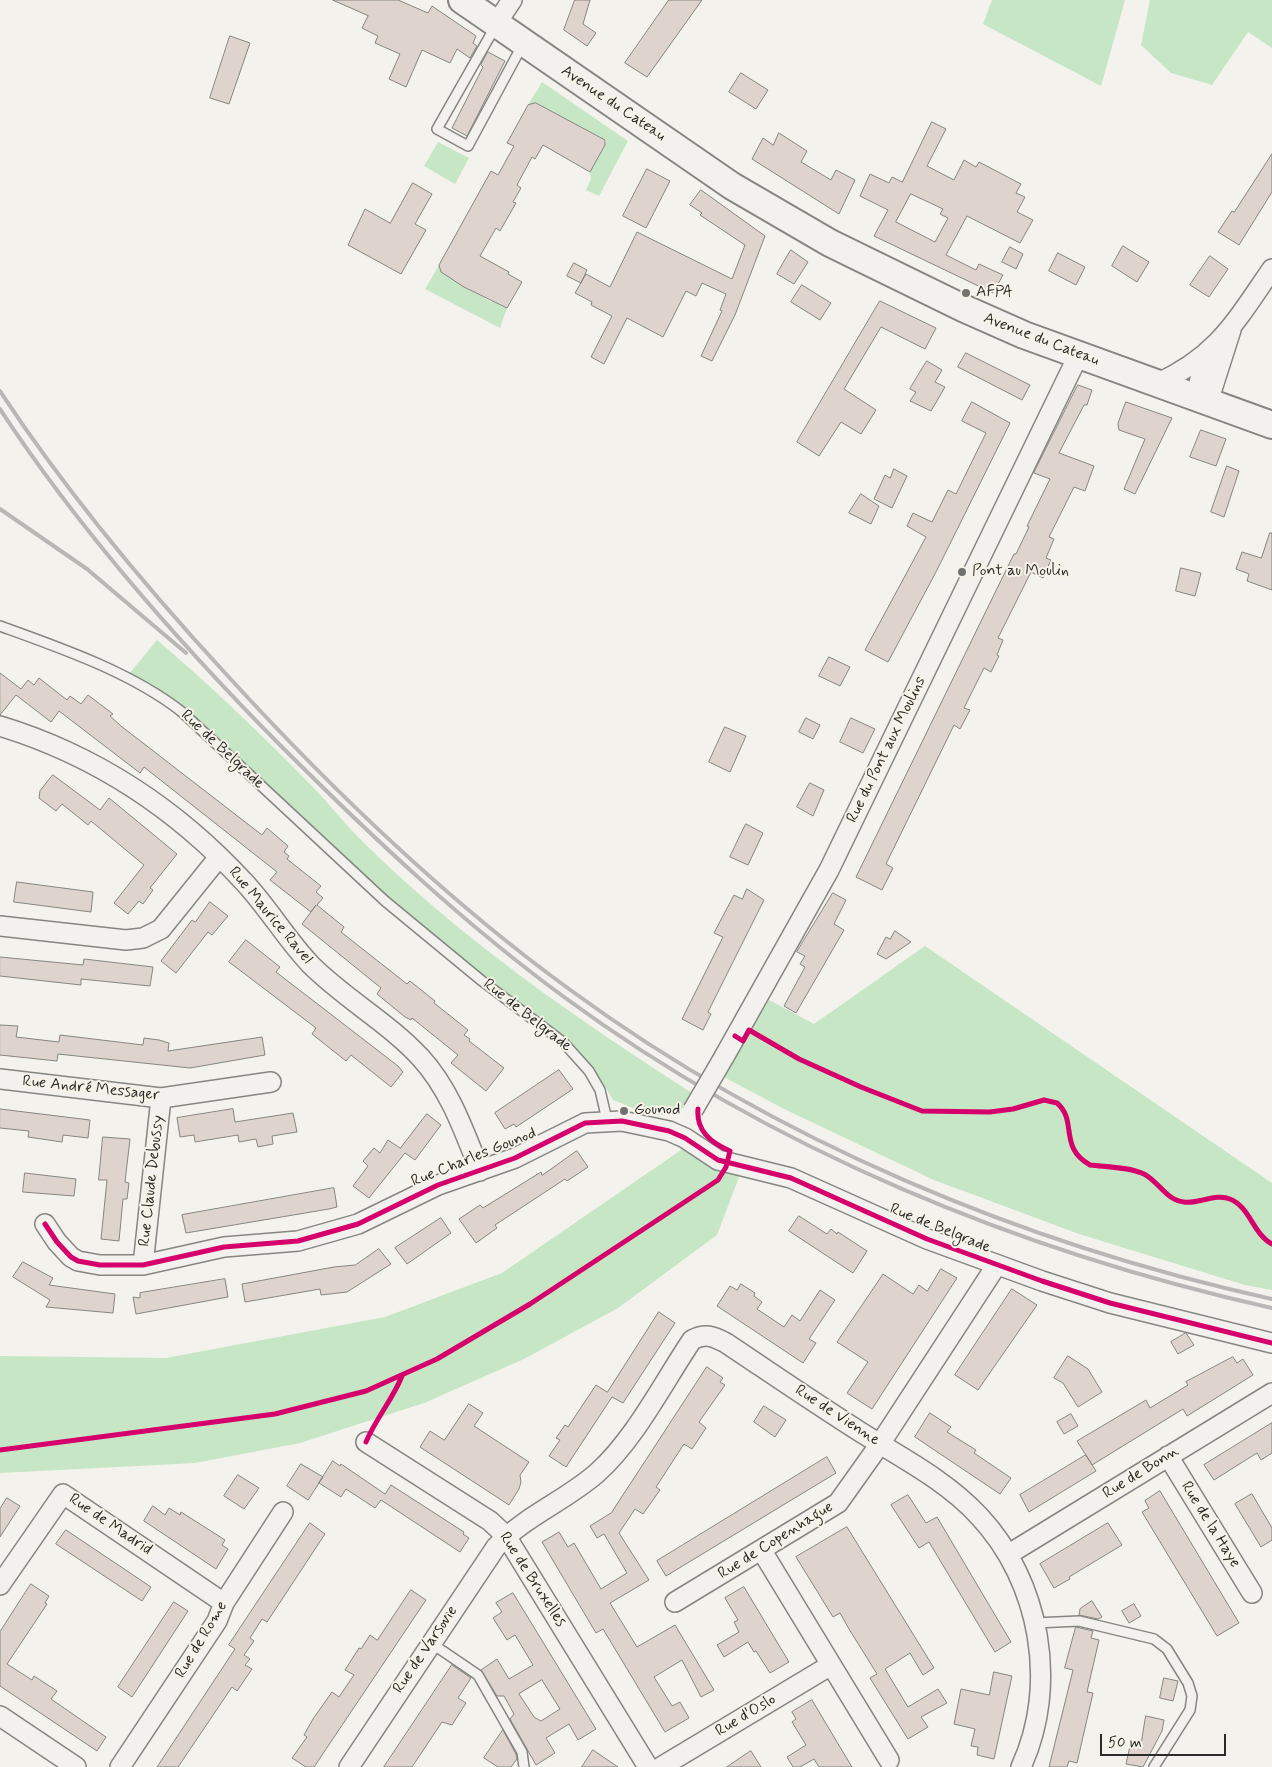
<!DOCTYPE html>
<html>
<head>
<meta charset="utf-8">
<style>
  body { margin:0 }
  #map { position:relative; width:1272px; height:1767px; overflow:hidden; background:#f4f2ec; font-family:Mynerve,sans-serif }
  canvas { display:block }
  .scale { position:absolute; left:1100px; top:1734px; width:126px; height:22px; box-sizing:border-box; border:2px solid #2b2b2b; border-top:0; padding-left:6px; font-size:15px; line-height:18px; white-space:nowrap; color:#2b2b2b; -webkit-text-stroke:4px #f7f3e8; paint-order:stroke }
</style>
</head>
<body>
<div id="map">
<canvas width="1272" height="1767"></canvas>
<div class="scale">50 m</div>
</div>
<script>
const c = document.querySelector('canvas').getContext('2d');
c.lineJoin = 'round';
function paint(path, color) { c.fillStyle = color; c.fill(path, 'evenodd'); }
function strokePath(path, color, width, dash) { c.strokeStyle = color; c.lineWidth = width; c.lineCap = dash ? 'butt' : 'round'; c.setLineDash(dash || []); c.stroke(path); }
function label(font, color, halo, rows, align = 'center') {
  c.font = font + ' Mynerve,sans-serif'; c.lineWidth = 4; c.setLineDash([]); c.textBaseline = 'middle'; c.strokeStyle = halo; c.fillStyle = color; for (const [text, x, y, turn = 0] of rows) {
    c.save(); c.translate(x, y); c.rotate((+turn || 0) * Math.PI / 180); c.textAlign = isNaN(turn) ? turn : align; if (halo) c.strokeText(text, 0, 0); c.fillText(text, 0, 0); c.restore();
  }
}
const green = new Path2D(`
  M992,0H1125L1101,86L983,24Z
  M1150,0H1272V48L1248,32L1212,85L1171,73L1141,45Z
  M542,82L628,141L599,196L586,190L591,179L590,172L607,141L536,103L528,105Z
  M438,142L469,158L455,184L424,166Z
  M439,265L441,272L491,302L493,300L507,308L500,328L425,289Z
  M157,640C210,685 260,733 308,782C327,801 343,822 362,841C461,939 578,1020 695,1095C692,1102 688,1105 681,1109C656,1123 638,1109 613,1100C584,1047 533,1014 486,978C454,954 423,928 392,902C318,837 250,766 175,702L153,685L129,674Z
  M925,946L1272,1183V1290L1245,1285L1079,1234L934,1180L784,1109L724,1077L769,1000L814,1024Z
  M684,1148L739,1177L717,1235L618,1308L524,1359L424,1403L300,1443L195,1463L0,1473V1356L166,1358L385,1317L502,1273Z`);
const building = new Path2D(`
  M333,0H398L428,13L432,6L476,36L473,43L477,46L470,58L457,49L450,63L422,50L406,87L389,79L400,54L375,43L378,36L362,28L368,16Z
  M575,0H590L583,24L596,33L587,46L564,30Z
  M669,0H702L647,77L625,63Z
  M230,36L250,43L229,104L210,98Z
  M488,52L505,61L467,136L452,128L483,67L481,65Z
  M741,73L768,90L756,109L729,92Z
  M536,103L605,140V145L590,172L543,145L535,159L532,157L517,185L521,188L513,202L516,203L500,231L496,228L480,256L509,272L508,274L522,282L507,308L464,287L441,272L439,265L491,171L498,175L514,146L507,143L528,105Z
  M932,122L946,129L927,166L954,180L964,160L976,167L979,162L1021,184L1016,193L1025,197L1017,212L1033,220L1020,243L967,216L946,255L976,270L979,264L1003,275L993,293L874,236L888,210L860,196L870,174L889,183L892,177L902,182ZM911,194L943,209L940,214L948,218L935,242L896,222Z
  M779,133L807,151L801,162L831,180L836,170L855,180L839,214L752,159L763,138L773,145Z
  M1272,154V192L1239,245L1218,232L1232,211L1234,212Z
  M647,169L670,181L646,228L623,216Z
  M413,183L432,194L415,224L426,230L401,274L348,245L365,209L390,223Z
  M701,190L765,236L735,315L712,361L701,356L722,311L720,310L726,294L702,283L696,296L686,291L663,337L627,318L604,364L591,357L612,316L591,305L592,302L575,293L586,274L610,287L637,232L732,279L745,245L700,215L702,213L690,205Z
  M1123,246L1149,262L1137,282L1112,266Z
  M1010,247L1023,254L1016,269L1002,262Z
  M791,250L808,262L794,284L777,274Z
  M1058,253L1085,267L1076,285L1049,271Z
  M1210,256L1228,269L1209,297L1190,285Z
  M574,263L587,270L581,283L567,276Z
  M802,285L831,303L820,320L791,302Z
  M880,301L936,328L925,349L881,327L844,389L876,410L861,434L841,422L819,456L797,442Z
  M966,353L1030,385L1022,400L958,367Z
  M927,361L942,370L935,382L945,387L931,411L910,401L916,392L910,389Z
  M1078,385L1092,390L1087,405H1084L1059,453L1094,466L1085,491L1074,487L1049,537L1054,539L1046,558L1051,560L1043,578L1031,572L998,638L1003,640L997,655L999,656L991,672L984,668L964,708L970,710L960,729L954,725L886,864L893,868L882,890L856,877L1010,562L1014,554H1016L1029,527L1027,526L1050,479L1034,473Z
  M972,402L1010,423L937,570L888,662L865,650L926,537L907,526L913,513L932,522L948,490L956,494L986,433L962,421Z
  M1126,402L1172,418L1135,494L1124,489L1145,439L1119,430L1118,424Z
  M1201,430L1226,439L1216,466L1190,457Z
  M1227,466L1239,471L1224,517L1211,512Z
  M894,469L907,476L892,508L874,499L885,475L890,478Z
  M861,494L879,506L871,524L849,513Z
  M1270,533H1272V590L1247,581L1249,574L1236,569L1242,552L1261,558Z
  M1181,568L1201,573L1195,596L1176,591Z
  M829,657L850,667L840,686L819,676Z
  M0,673L21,689L28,680L34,685L39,678L67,700L70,696L81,704L88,695L113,714L110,716L121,726L262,835L267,828L288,846L284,852L289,856L287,859L321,886L316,892L323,898L317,905L344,927L341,932L407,984L410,981L435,1001L434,1003L468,1030L464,1035L470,1039L469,1041L504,1068L486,1091L451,1063L458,1055L412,1018L411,1020L405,1017L377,994L381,988L302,924L316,905L311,912L270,880L277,872L144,767L140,773L59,711L51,722L16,695L0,715Z
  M806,718L820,725L813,739L799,732Z
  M851,718L875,729L863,753L840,742Z
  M725,727L746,736L730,772L709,762Z
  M53,775L100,810L109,798L177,854L150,888L153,890L143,904L139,901L128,914L114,903L144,865L91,821L88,825L62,804L56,811L39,798L40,791Z
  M810,783L824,790L813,816L797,807Z
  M746,824L763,833L748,865L730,857Z
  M17,882L93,892L91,912L14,902Z
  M747,889L764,900L708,1012L711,1014L703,1030L682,1019L723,937L714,933L734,895L742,899Z
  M833,893L846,900L834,924L844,930L796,1013L784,1006L805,967L800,964L805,956L797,952Z
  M210,902L228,916L212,935L208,932L176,973L161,961L192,920L195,922Z
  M895,931L911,942L886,959L877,954L886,937L890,939Z
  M246,940L280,967L276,972L398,1066L403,1072L391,1087L351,1055L346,1061L312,1034L316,1028L229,962Z
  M0,957L83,965L84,959L153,967L150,986L81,979V985L0,976Z
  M0,1025L18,1026L16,1037L59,1042L60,1035L143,1045L144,1038L159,1040L169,1043L168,1051L262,1037L265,1055L190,1068L58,1054L57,1061L0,1055Z
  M559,1070L573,1089L516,1127L514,1124L505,1129L495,1113Z
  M0,1109L90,1120L88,1138L63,1135L62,1142L28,1137L29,1131L0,1128Z
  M233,1109L235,1122L293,1113L297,1132L272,1136L273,1144L258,1147L256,1139L239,1142L238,1135L195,1142L194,1135L180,1137L177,1118Z
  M427,1114L441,1125L415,1160L405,1153L369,1198L353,1186L368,1166L363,1161L374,1148L380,1153L388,1140L400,1148Z
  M103,1137L130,1139L125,1182L129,1183L127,1199H123L119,1241L101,1239L107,1180H99Z
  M577,1151L588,1167L567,1181L565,1179L495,1225L497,1228L476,1243L459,1219L480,1205L483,1208L541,1172L542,1175Z
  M25,1173L76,1179L74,1196L23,1192Z
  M334,1188L337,1207L329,1209L186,1233L182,1215Z
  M799,1216L827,1234L831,1229L837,1234L838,1232L867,1251L853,1273L789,1231Z
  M441,1218L451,1233L407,1264L395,1248Z
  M379,1249L391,1264L347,1292L321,1295L320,1289L245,1302L242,1284L334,1267L355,1265Z
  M23,1262L53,1278L49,1285L115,1294L113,1313L46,1307L50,1300L13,1277Z
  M941,1269L957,1278L872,1409L847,1393L868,1362L837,1342L883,1274L913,1294L919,1285L927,1291Z
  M225,1279L228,1297L136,1314L133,1297L140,1298V1293Z
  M741,1284L755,1293L754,1296L762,1302L757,1309L784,1327L792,1315L800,1321L820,1290L835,1300L809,1339L816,1343L803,1363L717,1306L730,1286L737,1290Z
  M1012,1289L1037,1305L978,1390L955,1375Z
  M659,1312L675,1323L623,1403L612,1397L566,1467L549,1456L560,1440L556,1438L565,1425L568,1427L596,1385L607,1392Z
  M1186,1333L1194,1345L1178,1354L1171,1342Z
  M1068,1356L1088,1369L1102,1392L1078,1407L1063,1383L1054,1378Z
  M1233,1357L1237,1363L1243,1359L1253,1375L1187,1416L1183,1409L1092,1465L1077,1441L1146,1400L1150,1408L1188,1385L1186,1382Z
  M707,1367L723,1378L720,1382L725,1385L699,1422L706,1428L692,1449L684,1444L656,1487L660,1490L643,1514L635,1509L619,1533L649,1580L610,1603L637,1647L675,1625L714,1690L701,1697L682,1660L654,1677L672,1706L680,1702L689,1718L665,1732L603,1629L596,1633L542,1542L559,1532L568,1547L574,1543L601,1589L627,1573L604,1534L597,1538L590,1526L611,1513Z
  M469,1404L483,1413L474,1426L529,1462L520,1475L521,1482L519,1489L509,1505L420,1447L430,1431L444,1440Z
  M764,1406L786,1420L775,1437L754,1422Z
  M930,1413L951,1427L947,1432L976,1450L974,1453L1011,1478L1000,1494L915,1437Z
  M1071,1414L1078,1426L1064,1434L1057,1422Z
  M1272,1423V1453L1261,1460L1257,1453L1214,1480L1204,1465Z
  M1086,1455L1096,1471L1029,1512L1020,1495Z
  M827,1457L836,1473L666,1576L657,1561Z
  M333,1461L340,1466L341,1464L385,1494L391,1485L464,1532L463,1534L469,1538L460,1552L381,1500L375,1508L346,1489L341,1497L319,1483Z
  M301,1464L323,1477L308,1500L287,1486Z
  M238,1475L259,1488L244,1509L224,1496Z
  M1160,1491L1239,1623L1217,1636L1142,1512L1149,1508L1145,1501Z
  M1252,1494L1272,1528V1540L1261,1547L1235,1504Z
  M908,1495L926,1523L937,1517L1011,1642L995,1652L929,1542L919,1548L891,1505Z
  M7,1498L20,1506L0,1537V1509Z
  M153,1506L165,1515L169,1508L180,1515L181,1512L225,1540L222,1545L228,1549L216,1569L144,1521Z
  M310,1523L325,1534L267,1622L262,1619L250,1638L254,1641L244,1655L250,1659L245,1665L252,1669L237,1691L232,1687L178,1767H157L235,1649L229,1645Z
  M1108,1523L1122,1545L1069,1577L1070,1579L1054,1588L1040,1564Z
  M847,1527L934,1668L923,1675L910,1653L885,1669L908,1707L938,1689L947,1703L921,1717L928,1727L908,1739L870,1678L877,1674L849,1629L840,1613L833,1617L796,1557Z
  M66,1530L151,1587L142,1601L56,1544Z
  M31,1584L49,1596L45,1603L47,1604L7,1664L32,1680L34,1676L57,1691L51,1699L106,1737L97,1751L0,1686V1632Z
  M744,1587L789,1662L770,1673L756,1651L754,1652L748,1642L724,1657L717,1645L739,1632L734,1622L738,1620L725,1598Z
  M411,1590L426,1600L314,1767H306L292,1758L307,1737L304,1735L313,1719L332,1692L339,1697L354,1675L345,1670L359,1648L361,1649L370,1635L377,1640Z
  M513,1593L596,1729L578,1740L569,1724L546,1738L555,1753L536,1765L510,1719L514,1714L504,1696H497L481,1670L497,1659L509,1679L533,1665L515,1635L507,1640L493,1618L502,1612L496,1603ZM542,1680L560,1709L541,1721L534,1717L519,1694Z
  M1092,1601L1102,1617L1098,1619L1079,1615L1080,1609Z
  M174,1602L188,1611L132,1697L118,1687Z
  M1134,1604L1141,1616L1129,1623L1122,1611Z
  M1076,1627L1093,1631L1091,1638L1099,1640L1087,1692L1093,1693L1077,1763L1069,1761L1067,1767H1049L1073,1670L1065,1668Z
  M452,1665L471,1678L458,1698L466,1703L452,1725L442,1722L412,1767H384Z
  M994,1672L1012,1676L994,1759L977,1755L978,1747L971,1746L975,1729L954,1724L961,1689L989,1695Z
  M1164,1678L1178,1681L1173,1701L1160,1698Z
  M812,1700L834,1737L852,1767H819L814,1759L800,1767H793L787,1757L806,1745L792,1722L796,1719L792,1712Z
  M1146,1716L1164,1720L1162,1731L1143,1767L1126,1764L1130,1746L1140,1748Z
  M503,1730L516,1754L517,1759L511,1767H498L484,1758Z
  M593,1750L618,1767H582Z
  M751,1751L761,1767H727Z`);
const lane = new Path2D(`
  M495,27L437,129L468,146L523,44
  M0,626C61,648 131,672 182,712L385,901L482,981L563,1042L589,1071L600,1090L607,1120
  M1035,1623L1079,1621L1154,1639L1167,1649L1188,1683L1192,1696L1190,1710L1154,1767
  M431,1643L478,1675L522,1752L524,1767`);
const street = new Path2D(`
  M496,24L512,0
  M1156,384C1217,357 1236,321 1272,269
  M1196,398L1202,369L1210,351
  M1208,402L1231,330
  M0,726C95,755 178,810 245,883C269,909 287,940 311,965C345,999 389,1023 421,1058C450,1090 464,1131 480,1171
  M0,926L126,940L143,938L161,929L219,857
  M724,1057L829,870L1078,356
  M0,1079L161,1098L271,1082
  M45,1224L57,1242L71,1257L78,1261L100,1265H143L224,1247L298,1241L358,1224L438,1185L515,1158L585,1123L622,1121L669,1131L685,1138L718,1160L791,1178L927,1239L1042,1281L1110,1303L1272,1343
  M143,1265L161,1098
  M366,1442L490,1521L506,1536L648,1767
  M1168,1456L1252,1593
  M762,1551L889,1760
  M1009,1554L1272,1393
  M0,1585L63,1494L224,1603
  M675,1602L838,1503L880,1444L996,1266
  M0,1716L76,1767
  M120,1767L217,1621L224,1603L283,1512
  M349,1767L496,1547C525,1516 565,1501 597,1473C635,1439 663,1383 692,1340C705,1333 713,1336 726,1343C771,1373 816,1404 862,1433C902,1458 947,1481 979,1516C1040,1581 1059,1685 1021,1767
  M661,1767L831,1665`);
const secondary = new Path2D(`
  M462,0L732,186L830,243L963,308L1024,335L1272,425`);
const rail = new Path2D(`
  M0,391C67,493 144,585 226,674C330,788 444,898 569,989C776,1141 1023,1244 1272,1299
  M0,409C80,531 179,643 282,747C371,836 463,923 564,997C772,1150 1021,1252 1272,1308
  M0,509L87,569L186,653`);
const streetBridge = new Path2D(`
  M693,1110L724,1057`);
const cycleway = new Path2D(`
  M735,1036L743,1041L749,1030L799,1059L861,1087L922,1111L990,1112L1013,1109L1044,1100L1057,1103C1078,1121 1058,1147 1090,1165C1107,1167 1129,1167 1144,1174C1158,1181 1167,1201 1184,1202C1199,1204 1216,1193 1230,1199C1250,1207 1253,1234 1272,1244
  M45,1224L57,1242L71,1257L78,1261L100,1265H143L224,1247L298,1241L358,1224L438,1185L515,1158L585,1123L622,1121L669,1131L685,1138L718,1160L791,1178L927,1239L1042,1281L1110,1303L1272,1343
  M366,1442C376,1418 393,1399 402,1376
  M0,1450L275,1414L366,1391L437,1359L530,1304L718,1180L726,1167L730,1151C711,1143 696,1131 698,1109`);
const markers = [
  [966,293,5,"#71716f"],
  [962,572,5,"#71716f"],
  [624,1111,5,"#71716f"]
];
const streetNames = [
  ["Avenue du Cateau",613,104,34],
  ["Avenue du Cateau",1041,340,21],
  ["Rue de Belgrade",222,750,43],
  ["Rue du Pont aux Moulins",887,750,-64],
  ["Rue Maurice Ravel",270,916,50],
  ["Rue de Belgrade",527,1016,38],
  ["Rue André Messager",91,1089,6],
  ["Rue Charles Gounod",474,1158,-22],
  ["Rue Claude Debussy",152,1181,-84],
  ["Rue de Belgrade",940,1229,22],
  ["Rue de Vienne",837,1416,33],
  ["Rue de Bonn",1141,1473,-32],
  ["Rue de Madrid",110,1525,34],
  ["Rue de la Haye",1210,1525,58],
  ["Rue de Copenhague",776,1541,-32],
  ["Rue de Bruxelles",532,1580,57],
  ["Rue de Rome",202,1640,-59],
  ["Rue de Varsovie",426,1650,-56],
  ["Rue d'Oslo",746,1716,-31]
];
const poiNames = [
  ["AFPA",976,293],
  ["Pont au Moulin",972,572],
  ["Gounod",634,1111]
];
paint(green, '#c6e6c5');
paint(building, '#dfd3cd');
strokePath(building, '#858582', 1);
strokePath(lane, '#858582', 12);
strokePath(street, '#858582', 22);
strokePath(secondary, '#858582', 30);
strokePath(lane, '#f2f1ed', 9);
strokePath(street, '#f2f1ed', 19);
strokePath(secondary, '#f2f1ed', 26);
strokePath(rail, '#b8b7b5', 4);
strokePath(streetBridge, '#858582', 22, []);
strokePath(streetBridge, '#f2f1ed', 19);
strokePath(cycleway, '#d6006c', 5);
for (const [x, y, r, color] of markers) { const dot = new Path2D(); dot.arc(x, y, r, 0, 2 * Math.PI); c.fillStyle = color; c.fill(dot); strokePath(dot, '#f7f3e8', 2); }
label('16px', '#2b2b2b', '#f7f3e8', streetNames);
label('16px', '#2b2b2b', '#f7f3e8', poiNames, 'left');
</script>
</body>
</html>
